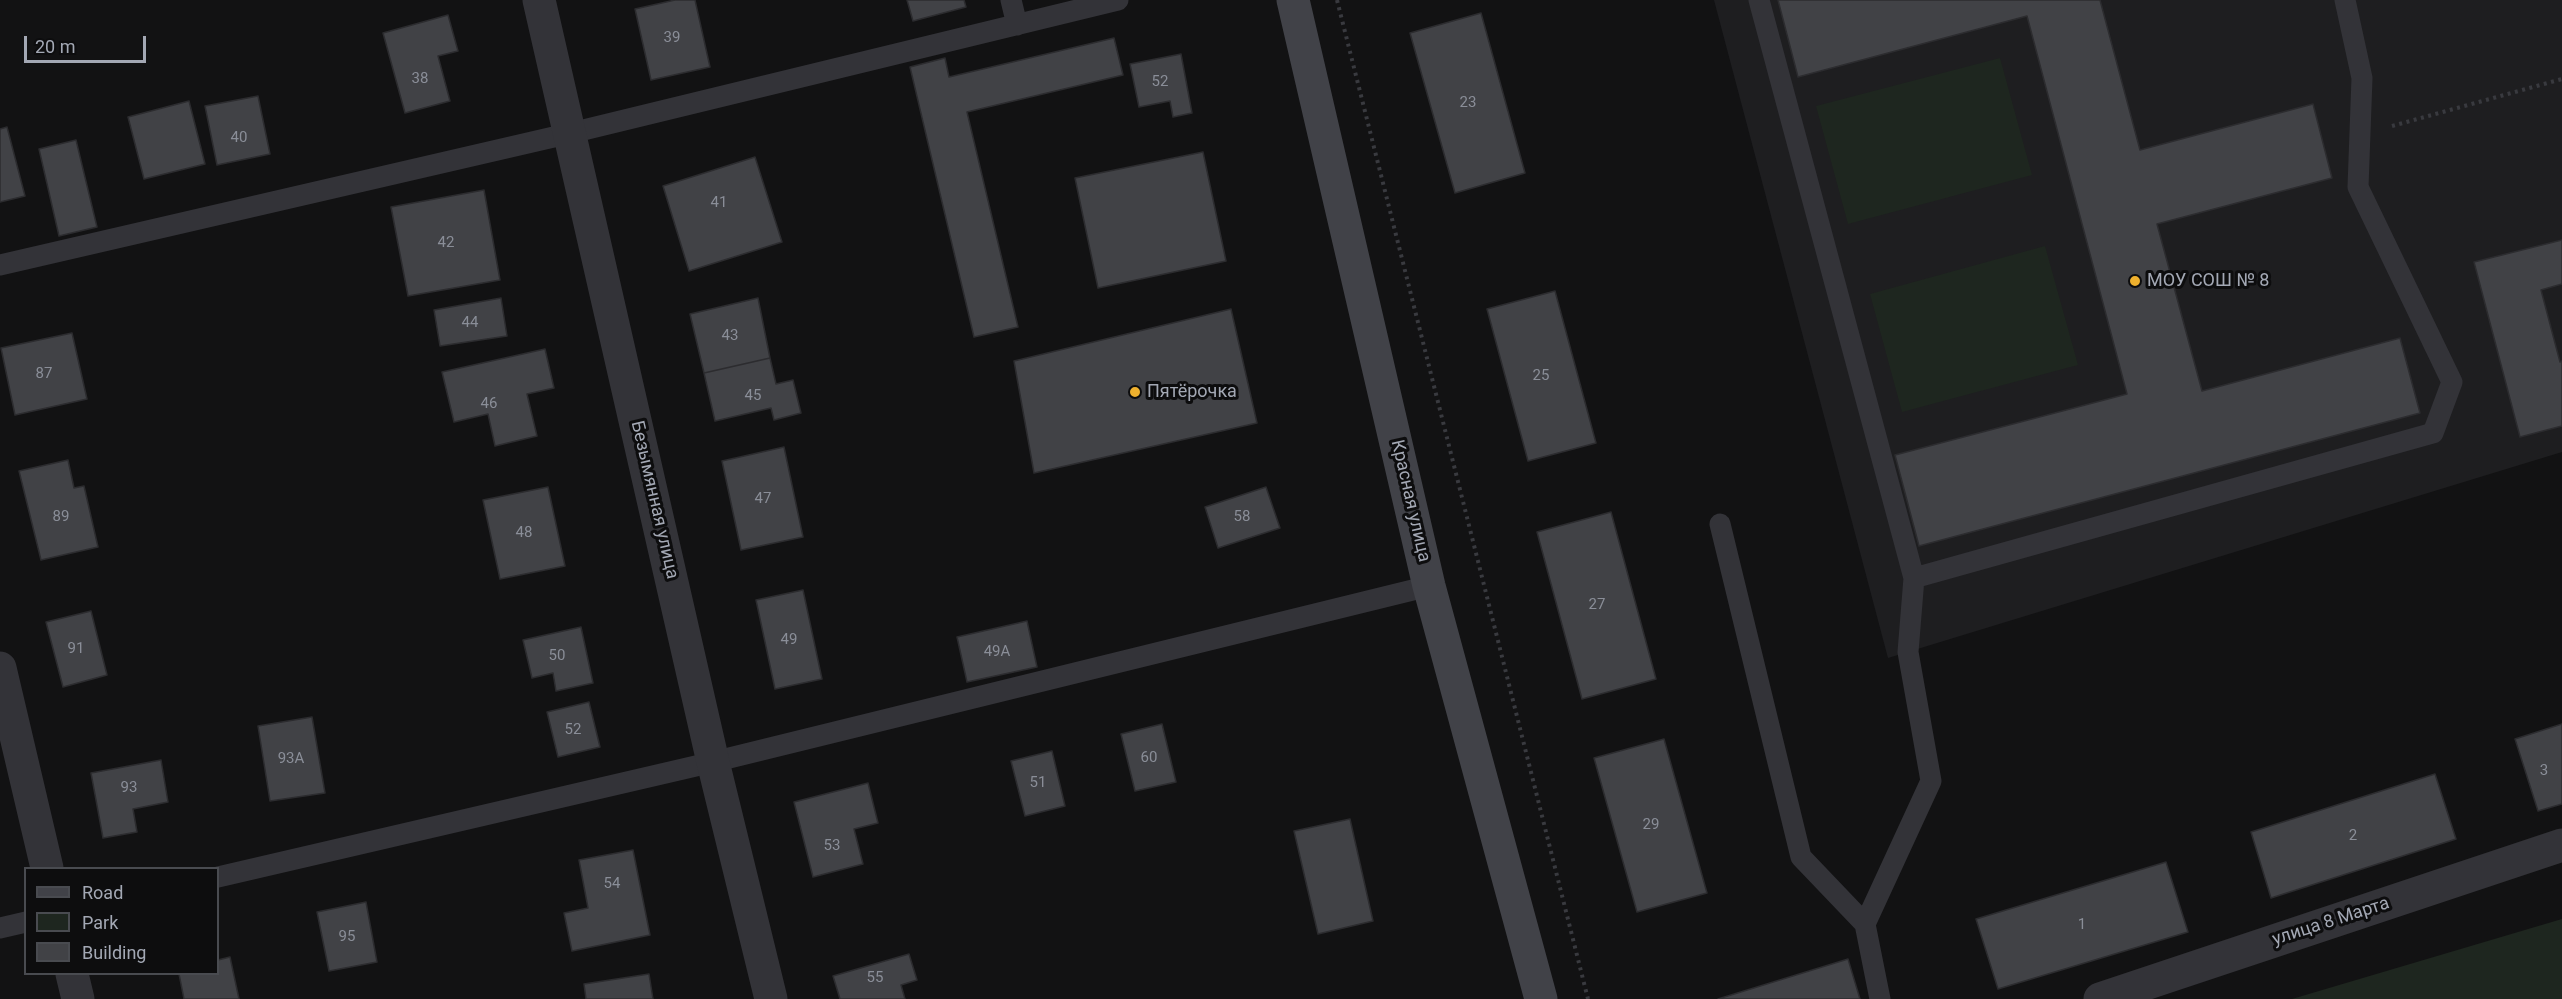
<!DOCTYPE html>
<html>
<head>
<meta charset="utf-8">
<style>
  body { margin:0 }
  #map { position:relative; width:2562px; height:999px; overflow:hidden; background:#121213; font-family:Roboto,sans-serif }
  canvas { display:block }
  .legend { position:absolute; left:24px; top:867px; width:195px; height:108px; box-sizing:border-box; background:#0d0d0e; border:2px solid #494b50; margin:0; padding:8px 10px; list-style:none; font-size:18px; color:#a3a8b4 }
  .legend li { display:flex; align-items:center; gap:12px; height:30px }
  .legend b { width:30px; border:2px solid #494b50 }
  .scale { position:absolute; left:24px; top:36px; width:122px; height:27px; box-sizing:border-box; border:3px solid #a3a8b4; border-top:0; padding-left:8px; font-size:18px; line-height:21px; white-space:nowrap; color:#a3a8b4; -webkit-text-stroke:4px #0d0d0e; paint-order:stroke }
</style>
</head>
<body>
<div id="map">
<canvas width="2562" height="999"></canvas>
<ul class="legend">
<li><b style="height:8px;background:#414248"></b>Road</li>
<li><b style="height:16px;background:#1e261f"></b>Park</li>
<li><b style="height:16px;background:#414246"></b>Building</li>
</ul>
<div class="scale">20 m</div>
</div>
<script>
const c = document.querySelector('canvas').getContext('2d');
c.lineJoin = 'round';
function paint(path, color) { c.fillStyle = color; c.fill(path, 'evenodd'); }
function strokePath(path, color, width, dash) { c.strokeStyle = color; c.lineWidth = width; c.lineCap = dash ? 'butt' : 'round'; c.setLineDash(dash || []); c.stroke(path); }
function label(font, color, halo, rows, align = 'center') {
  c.font = font + ' Roboto,sans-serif'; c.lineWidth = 6; c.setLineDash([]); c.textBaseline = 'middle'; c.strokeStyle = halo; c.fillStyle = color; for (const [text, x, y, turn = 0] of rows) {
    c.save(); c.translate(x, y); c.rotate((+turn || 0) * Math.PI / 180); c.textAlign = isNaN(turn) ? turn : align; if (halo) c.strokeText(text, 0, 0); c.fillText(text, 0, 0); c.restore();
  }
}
const built = new Path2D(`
  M1714,0H2562V452L1888,658Z`);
const green = new Path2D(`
  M2000,58L2032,175L1848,224L1816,106Z
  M2045,246L2078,365L1902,412L1870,294Z
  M2562,919V999H2292Z`);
const building = new Path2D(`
  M675,0H695L710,67L651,80L635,9Z
  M907,0H964L966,7L913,21Z
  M1778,0H2100L2140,150L2313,104L2332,178L2157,224L2202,391L2400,338L2420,413L1919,546L1895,455L2127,394L2027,16L1798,77Z
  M1481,13L1525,173L1455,193L1410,33Z
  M448,15L458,51L438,56L450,101L405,113L383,33Z
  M1114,38L1123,75L967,112L1018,327L974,337L910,67L945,58L949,77Z
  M1181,54L1192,113L1173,117L1170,101L1139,107L1130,64Z
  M258,96L270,154L217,165L205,106Z
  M189,101L205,164L144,179L128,117Z
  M7,127L25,196L0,202V129Z
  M76,140L97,227L59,236L39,149Z
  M1203,152L1226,261L1098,288L1075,178Z
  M755,157L782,242L689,271L663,186Z
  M484,190L500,280L408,296L391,207Z
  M2562,240V284L2541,290L2560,362L2562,361V426L2520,437L2474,262Z
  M1555,291L1596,443L1528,461L1487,309Z
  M501,298L507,336L440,346L434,310Z
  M758,298L770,358L704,373L690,314Z
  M1231,309L1257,423L1034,473L1014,361Z
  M72,333L87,399L15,415L1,348Z
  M545,349L554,388L527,394L537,436L495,446L488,414L454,422L442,372Z
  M770,358L776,384L793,380L801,413L774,420L771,408L715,421L704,373Z
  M784,447L803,537L741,550L722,461Z
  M68,460L74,488L84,486L98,547L41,560L19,471Z
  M548,487L565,566L500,579L483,500Z
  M1266,487L1280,528L1218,548L1205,507Z
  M1611,512L1656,679L1582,699L1537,532Z
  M803,590L822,679L775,689L756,600Z
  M91,611L107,675L63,687L46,622Z
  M1027,621L1037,667L967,682L957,637Z
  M581,627L593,683L556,691L553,673L532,678L523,640Z
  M589,702L600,747L558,757L547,712Z
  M312,717L325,793L270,801L258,726Z
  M1162,724L1176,782L1135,791L1121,734Z
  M2562,724V804L2538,811L2515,739Z
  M1664,739L1707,893L1637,912L1594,758Z
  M1052,751L1065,806L1025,816L1011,761Z
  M161,760L168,802L133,809L137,832L103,838L91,773Z
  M2435,774L2456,839L2271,898L2251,832Z
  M868,783L878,823L854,829L863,864L813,877L794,802Z
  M1350,819L1373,921L1318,934L1294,831Z
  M633,850L650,935L572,951L564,913L588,908L579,860Z
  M2166,862L2188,932L1998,989L1976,919Z
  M366,902L377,962L329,971L317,912Z
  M909,954L917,980L901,985L905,999H840L833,976Z
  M230,957L239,999H184L179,974H218V960Z
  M1848,959L1860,999H1718Z
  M649,974L653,999H586L584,984Z`);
const path = new Path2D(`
  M1337,0L1588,999
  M2392,126L2562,79`);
const lane = new Path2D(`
  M1011,0L1017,25
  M1759,0L1914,578L2433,433L2452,382L2358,187L2362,78L2345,0
  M0,265L571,133L1118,0
  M1720,524L1801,857L1865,924
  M218,877L713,762L1429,586
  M0,928L26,922
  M1880,999L1865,924L1931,781L1908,652L1914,578`);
const street = new Path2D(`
  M539,0L713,762L771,999
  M0,668L47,868
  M72,974L78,999
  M2100,999L2562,845`);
const secondary = new Path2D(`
  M1293,0L1429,586L1541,999`);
const markers = [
  [2135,281,6,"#efb12e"],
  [1135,392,6,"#efb12e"]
];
const numberNames = [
  ["39",672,38],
  ["38",420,79],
  ["52",1160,82],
  ["23",1468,103],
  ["40",239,138],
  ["41",719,203],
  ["42",446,243],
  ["44",470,323],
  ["43",730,336],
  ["87",44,374],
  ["25",1541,376],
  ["45",753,396],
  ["46",489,404],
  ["47",763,499],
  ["89",61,517],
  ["58",1242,517],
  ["48",524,533],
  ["27",1597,605],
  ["49",789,640],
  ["91",76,649],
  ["49А",997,652],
  ["50",557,656],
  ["52",573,730],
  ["60",1149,758],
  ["93А",291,759],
  ["3",2544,771],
  ["51",1038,783],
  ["93",129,788],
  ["29",1651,825],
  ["2",2353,836],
  ["53",832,846],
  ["54",612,884],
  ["1",2082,925],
  ["95",347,937],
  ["55",875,978]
];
const poiNames = [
  ["МОУ СОШ № 8",2147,281],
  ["Пятёрочка",1147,392]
];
const streetNames = [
  ["Безымянная улица",654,500,77],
  ["Красная улица",1410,501,77],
  ["улица 8 Марта",2331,922,-18]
];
paint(built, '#1e1e20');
paint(green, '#1e261f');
paint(building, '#414246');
strokePath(building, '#2c2c2f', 1.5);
strokePath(path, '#393a3f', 4, [3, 4.5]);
strokePath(lane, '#333338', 21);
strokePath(street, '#333338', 33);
strokePath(secondary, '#414248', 33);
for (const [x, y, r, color] of markers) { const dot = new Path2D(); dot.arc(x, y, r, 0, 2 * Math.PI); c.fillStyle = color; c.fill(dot); strokePath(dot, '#0d0d0e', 2); }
label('15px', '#8a8e98', null, numberNames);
label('18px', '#a3a8b4', '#0d0d0e', poiNames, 'left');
label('18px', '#a3a8b4', '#0d0d0e', streetNames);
</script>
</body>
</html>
